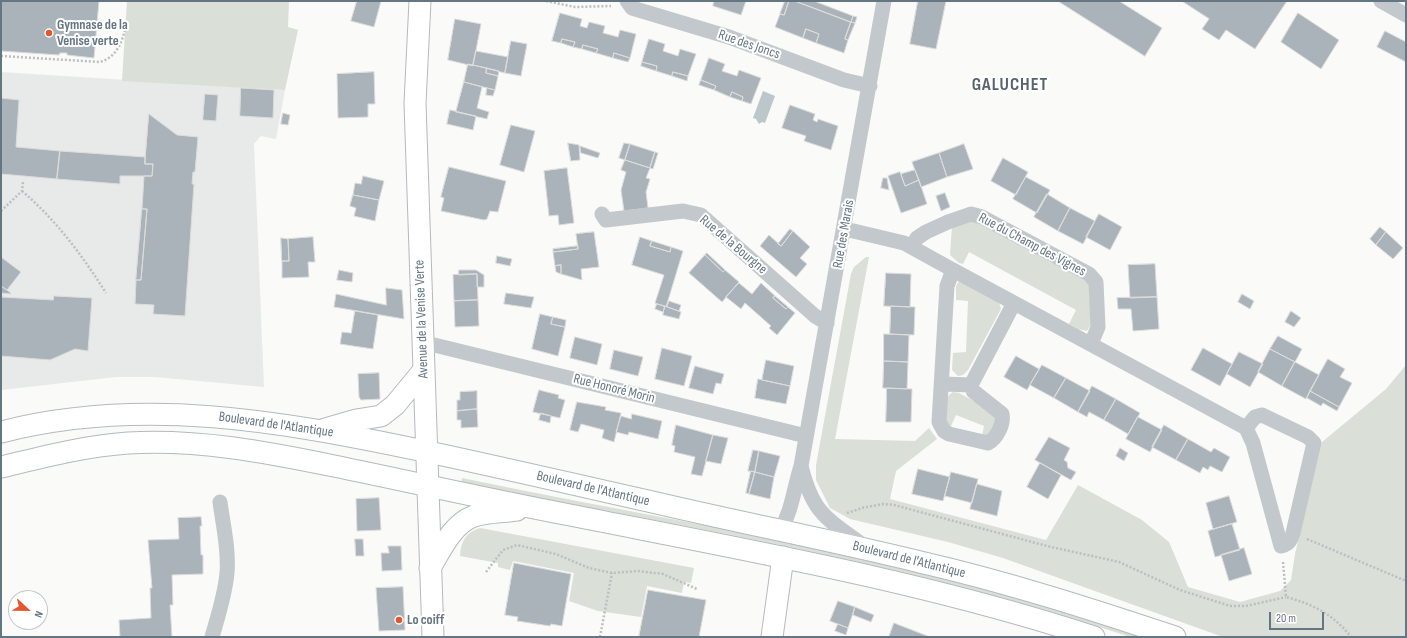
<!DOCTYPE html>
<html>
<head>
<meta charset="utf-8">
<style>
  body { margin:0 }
  #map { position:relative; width:1407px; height:638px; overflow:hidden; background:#fafaf8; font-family:"Sofia Sans Condensed",sans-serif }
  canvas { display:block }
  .frame { position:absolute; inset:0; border:2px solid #657683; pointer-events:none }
  .north { position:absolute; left:8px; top:590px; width:40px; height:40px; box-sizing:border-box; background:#fff; border:1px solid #c1c8cd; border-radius:50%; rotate:112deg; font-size:11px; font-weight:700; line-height:16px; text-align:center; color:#657683 }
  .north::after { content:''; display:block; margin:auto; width:14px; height:18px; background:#e4572e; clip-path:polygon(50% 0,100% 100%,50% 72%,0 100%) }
  .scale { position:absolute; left:1269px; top:612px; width:55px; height:18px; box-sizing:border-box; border:2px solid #657683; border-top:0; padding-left:5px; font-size:12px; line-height:14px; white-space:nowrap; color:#657683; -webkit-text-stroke:3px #fff; paint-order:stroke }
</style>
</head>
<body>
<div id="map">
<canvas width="1407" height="638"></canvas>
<div class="frame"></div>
<div class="north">N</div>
<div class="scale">20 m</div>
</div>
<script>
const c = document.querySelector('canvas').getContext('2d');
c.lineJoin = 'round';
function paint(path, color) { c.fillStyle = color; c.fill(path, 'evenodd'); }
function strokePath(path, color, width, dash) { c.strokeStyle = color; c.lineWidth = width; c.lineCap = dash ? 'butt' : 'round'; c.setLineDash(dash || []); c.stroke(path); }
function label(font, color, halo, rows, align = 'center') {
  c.font = font + ' "Sofia Sans Condensed",sans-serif'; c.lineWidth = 4; c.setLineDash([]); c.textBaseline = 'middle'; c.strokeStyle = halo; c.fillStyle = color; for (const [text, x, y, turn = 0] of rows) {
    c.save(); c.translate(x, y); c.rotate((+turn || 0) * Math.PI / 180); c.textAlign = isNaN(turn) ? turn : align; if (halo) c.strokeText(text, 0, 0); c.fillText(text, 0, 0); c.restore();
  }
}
const built = new Path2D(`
  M1,72L285,90L276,139L261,136L254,144L264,387L155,377H116L1,390Z`);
const green = new Path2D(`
  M127,1H289L288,27L298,30L285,90L122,81Z
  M972,218L1082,278L1089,284L1091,324L1087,331L1078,329L1069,324L1076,310L969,252L963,264L959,263L950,255L952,226Z
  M866,257H869L835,439L915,441L929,428L937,439L896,471L890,499L1046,540L1078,485L1142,520L1169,542L1188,587L1240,602L1280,591L1291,580L1295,554L1322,442L1386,389L1406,365V637H1223L1003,558L948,542L850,519L830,508L816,480V465L851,274L854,267Z
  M959,281L999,302L1001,309L968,370L963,375L958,376L952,370L953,353L966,352L968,301L956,300V286Z
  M953,392L959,393L996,413L998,418L988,436H982L984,426L956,415L950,428L946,426C946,415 941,399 953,392Z
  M462,478C625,512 791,538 952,580C1017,596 1081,617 1145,637H1130C913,563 685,527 461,483Z
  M480,528L694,568L691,583L684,582L682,593L647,586L641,617L598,611L569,601L574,573L513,561L510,570L498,567V563L460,556C461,541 466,532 480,528Z`);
const water = new Path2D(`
  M763,91L775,96L765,123L762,122L759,124L756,119L753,118Z`);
const building = new Path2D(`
  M1,1H99L94,58L67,55V53H60L59,55L1,51Z
  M357,1H381L374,27L351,21Z
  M714,1H746L741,15L713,6Z
  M785,1H789L784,15L780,14Z
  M789,1H795L851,22L853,16L857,17L855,23L851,22L845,39L848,40L844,53L816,43L819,34L806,29L803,38L775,27L780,14L784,15Z
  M795,1H814L853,16L851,22Z
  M918,1H946L936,49L910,44Z
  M1058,1H1119L1162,28L1145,56Z
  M1182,1H1287L1255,49L1226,30L1219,40L1202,29L1209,19Z
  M560,13L582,19L580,26L587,28L589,22L605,26L603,33L618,37L620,30L636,34L630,58L614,53L613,58L596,53L598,49L583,45L582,49L573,47L575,42L562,39L561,43L552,41Z
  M1298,13L1339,40L1321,69L1281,42Z
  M455,19L481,24L473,66L448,60Z
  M851,22L855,23L848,40L845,39Z
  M806,29L819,34L816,43L803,38Z
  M1385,31L1406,42V62L1377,47Z
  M562,39L575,42L573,47L561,43Z
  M649,39L665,44L663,51L678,56L680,49L696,54L688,76L673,72L672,76L656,71L657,66L642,62Z
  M511,41L527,44L521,76L505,73Z
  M583,45L598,49L596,53L582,49Z
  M476,51L508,57L505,73L473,65Z
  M614,53L630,58L628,62L613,58Z
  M709,58L725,64L722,71L737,76L739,70L761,78L751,104L742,101L743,97L732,92L730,97L714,90L716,86L701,80Z
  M642,62L657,66L656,71L641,66Z
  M468,64L487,68L486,73L498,76L495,90L464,82Z
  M487,68L499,71L498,76L486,73Z
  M374,72L375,104H368V117L338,118L337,74Z
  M673,72L688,76L687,81L672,76Z
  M701,80L716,86L714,90L699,85Z
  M464,82L482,87L477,108L489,112L487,119L456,112Z
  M241,88L274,90L273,118L240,116Z
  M487,88L495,90L493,96L486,95Z
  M732,92L743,97L742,101L730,97Z
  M205,94L218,95L216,121L203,120Z
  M1,98L19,100L16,147L60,151L57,179L1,174Z
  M790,105L815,114L813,120L817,122L818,119L838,126L831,150L804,141L806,136L782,128Z
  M450,110L476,116L473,130L447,124Z
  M283,113L290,115L288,125L281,124Z
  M149,114L177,135L198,137L195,172H193L192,184H194L185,316L153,314L154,305L135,304L136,280H141L147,209H142L144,176H152L153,164H145Z
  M511,125L535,131L524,172L500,165Z
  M568,143L579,145L580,160L571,161Z
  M624,143L630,144L625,160L619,158Z
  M630,144L655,152L650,168L625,160Z
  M964,144L973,169L947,177L939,153Z
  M580,146L600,153L598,158L581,153Z
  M60,151L145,157V164H153L152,176H120V184L57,179Z
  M655,152L658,153L653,169L650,168Z
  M939,153L947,177L921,187L912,162Z
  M1003,158L1028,172L1016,195L991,181Z
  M625,160L650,168L646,178L650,179L646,192L648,208L624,211L621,190L626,172L621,170Z
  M449,167L506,181L498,212L490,211L487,219L484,220L441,211L444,198L441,197Z
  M567,168L574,223L559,225L558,215L549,216L544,171Z
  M915,170L919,180L905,186L901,174Z
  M900,172L905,186L919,180L927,204L901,213L888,176Z
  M363,176L384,181L379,200L353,195L355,183L361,184Z
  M1026,177L1050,190L1037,213L1013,199Z
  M883,178H887L889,190L881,188Z
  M945,193L950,207L941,211L936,196Z
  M1047,194L1070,208L1058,231L1034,217Z
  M353,195L379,200L375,221L354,216L356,208L350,206Z
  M1070,208L1095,221L1083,244L1058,231Z
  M142,209H147L141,280H136Z
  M1099,214L1122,227L1110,250L1086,237Z
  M1380,227L1386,232L1376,245L1370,239Z
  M790,229L793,231L781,246L778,244Z
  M793,231L810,247L800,258L807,264L796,277L760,246L769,235L781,246Z
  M594,232L599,267L581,269L582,280L561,274V265L555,266L553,252L578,249L576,234Z
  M1386,232L1403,248L1393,259L1376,245Z
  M313,237L315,262H308L309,277L282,278V261H289L288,239Z
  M640,237L652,241L650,246L670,252L671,247L683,251L666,307L655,303L664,275L632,265Z
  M281,238L288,239L289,261H282Z
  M652,241L671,247L670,252L650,246Z
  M578,246V249L553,252V249Z
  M707,253L725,270L723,272L705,255Z
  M705,255L723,272L725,270L739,282L722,302L689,273Z
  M497,256L512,259L510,266L496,263Z
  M1,257L21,272L7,290L1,286Z
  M1155,264L1157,297L1130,298L1128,265Z
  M561,265V274L556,272L555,266Z
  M339,270L353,273L352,282L337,280Z
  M459,270H476L484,275V287H477V274L459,275Z
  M886,273L911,274L910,307L884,306Z
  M477,274L478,300L454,301L453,275Z
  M739,283L752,294L761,283L775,296L773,298L786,309L788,307L795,313L777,335L769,328L771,326L745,303L741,309L726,297Z
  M1,286L11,293V294L1,293Z
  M386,288L402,290L404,319L334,307L336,294L386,305Z
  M506,293L534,297L531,308L504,304Z
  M1242,294L1254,301L1250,309L1238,302Z
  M54,296L92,298L88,351L75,349L50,360L1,356V297L53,300Z
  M775,296L788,307L786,309L773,298Z
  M1157,297L1159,329L1133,331L1131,309H1118L1117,298Z
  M478,300L479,326L455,327L454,301Z
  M669,301L681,305L679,311L667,307Z
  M657,304L665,306L663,312L655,309Z
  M665,306L681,312L679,319L663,315Z
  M891,306L915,307L914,335L890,334Z
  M355,311L378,315L373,349L340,344L342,332L351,333Z
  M1291,311L1301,318L1294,327L1285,322Z
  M540,314L553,317L551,324L565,327L558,356L532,349Z
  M553,317L566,320L565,327L551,324Z
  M884,334L909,335L908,362L884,361Z
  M1278,336L1302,349L1295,362L1270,349Z
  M575,337L602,344L597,365L570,358Z
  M662,348L692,356L684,386L655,379Z
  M1203,348L1232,364L1220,386L1191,370Z
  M1270,349L1295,362L1282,386L1258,372Z
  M614,350L643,357L638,376L610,369Z
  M1239,352L1263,364L1250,387L1227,374Z
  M1016,356L1039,369L1027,390L1004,377Z
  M1328,359L1345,369L1340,377L1352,383L1339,407L1310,391Z
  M766,360L794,366L790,386L762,380Z
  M884,361L908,362L907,389L883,388Z
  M1295,362L1319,375L1306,399L1282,386Z
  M1042,365L1066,378L1054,398L1030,385Z
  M695,366L724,374L721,384L716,383L713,394L689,388Z
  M379,373L380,399L361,400L359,397L358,374Z
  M1066,378L1090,391L1078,412L1054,398Z
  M758,379L790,386L786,404L755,398Z
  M1092,386L1116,399L1104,420L1089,412L1087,417L1078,412Z
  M887,388L912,389L911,422H886Z
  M539,390L559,395L558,398L565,400L560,418L533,412Z
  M477,391V409L457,411V400H460V392Z
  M1310,391L1339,407L1337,411L1323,403L1321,406L1307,398Z
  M1116,399L1140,413L1128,434L1104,420Z
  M577,402L606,407L605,410L621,413L614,442L602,438L604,430L581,424L578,432L570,430Z
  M477,409L478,427L461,428V420H457V411Z
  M541,413L551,416L550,423L539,420Z
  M632,414L662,421L658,439L629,432L628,435L616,432L621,416L631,419Z
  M1138,417L1162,430L1150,452L1126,439Z
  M676,425L713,435L702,476L691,474L695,457L674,452L675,446L672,445Z
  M1164,425L1188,439L1176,460L1152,447Z
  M713,435L728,438L721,464L706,461Z
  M1049,437L1070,448L1064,460L1067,462L1068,468L1076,472L1071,480L1035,460Z
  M1188,439L1211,452L1214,448L1230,457L1222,472L1210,466L1208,470L1203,467L1200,473L1176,460Z
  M1120,448L1128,453L1124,461L1116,456Z
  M753,450L759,451L755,472L748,471Z
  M759,451L780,456L774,477L755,472Z
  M1040,463L1061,475L1048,499L1027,487Z
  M918,469L950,477L943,501L912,494Z
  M751,471L755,472L749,494L746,493Z
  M755,472L774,477L770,499L749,494Z
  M951,472L978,479L972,503L945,496Z
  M977,484L1002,491L997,516L970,509Z
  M1229,496L1237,522L1213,529L1206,503Z
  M379,498L381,530L357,531L356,499Z
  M201,517L202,526H200L201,555H203V574L172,575L173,605H170L172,637H120L119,620L151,618L150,588H152L148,540L179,539L178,518Z
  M1232,524L1240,550L1215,557L1208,531Z
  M355,539H363L364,556H356Z
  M388,546H401L402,570L382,571L381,553H389Z
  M1244,548L1252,574L1229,581L1221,555Z
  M514,563L571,574L562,626L551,624L550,626L517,621L518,617L505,615Z
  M403,587L405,630L379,631L376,588Z
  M648,590L706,600L699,637H639Z
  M838,601L855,607L848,628L830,621Z
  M855,607L874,615L871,622L853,615Z
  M894,623L930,637H889Z
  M838,624L848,628L846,635L835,631Z`);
const path = new Path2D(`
  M546,1L575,7L611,6
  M1,56L100,62C117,57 122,42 126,26
  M22,191C56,220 82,255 106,293
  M1,211L22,191L23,182
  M847,513L862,508L883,504L894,505L1047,546L1119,562L1180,590L1230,606H1246L1286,597
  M1307,539L1406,581
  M1283,562L1286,597C1313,604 1334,615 1351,637
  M486,572L503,550L517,545L556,554L589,568L612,573L638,571L663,574L697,589
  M600,637L612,573`);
const street = new Path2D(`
  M627,1L632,8L729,37L844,80L870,86
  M1381,1L1406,15
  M602,214L606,220L683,211L701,215L815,316L827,323
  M845,229L904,243L953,270L1246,428L1253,443L1281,546C1289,544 1291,540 1293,533L1314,443L1308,437L1262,415L1255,417L1246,428
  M912,246L917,238L926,232L948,222L971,214L982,217L1089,274L1096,282L1098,327L1091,344
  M953,270L947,286L939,422L944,431L949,434L988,443C997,438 1004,424 1002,414L973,391L971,385L1014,303
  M422,342L806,436
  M943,384L971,385
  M801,466C813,514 826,518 864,546
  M780,531C792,511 794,488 801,466L884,1
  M212,637C218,616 225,595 227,573C229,549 223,525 220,502`);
const secondary = new Path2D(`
  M420,1L415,103L433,637
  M325,429L356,420L381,416L395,405L423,371
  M1,432C141,396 280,421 419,450C500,467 580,486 661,504C747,524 834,541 920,562C1007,582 1091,609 1175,637
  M1,467C43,457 85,446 128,443C198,439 266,452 334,466C412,482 491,500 570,515C746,550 923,581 1094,637
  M430,568C441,550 452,524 474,516C487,512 503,512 517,510
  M772,637L783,557`);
const markers = [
  [49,33,4,"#e4572e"],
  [399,620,4,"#e4572e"]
];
const poiNames = [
  ["Gymnase de la",57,25],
  ["Venise verte",57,41],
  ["Lo coiff",407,620]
];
const streetNames = [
  ["Rue des Joncs",749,45,19],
  ["Rue des Marais",844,234,-80],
  ["Rue de la Bourgne",733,245,40],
  ["Rue du Champ des Vignes",1032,245,28],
  ["Avenue de la Venise Verte",422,319,-92],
  ["Rue Honoré Morin",614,389,14],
  ["Boulevard de l'Atlantique",276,425,8],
  ["Boulevard de l'Atlantique",593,489,13],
  ["Boulevard de l'Atlantique",909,560,14]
];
const districtNames = [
  ["GALUCHET",1010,85]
];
paint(built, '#e8e9e9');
paint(green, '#dadfd7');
paint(water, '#bbc7cb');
paint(building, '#aab3b9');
strokePath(building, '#dcdcda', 1);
strokePath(secondary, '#b3babf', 23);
strokePath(path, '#bbbfc2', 2.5, [2, 2]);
strokePath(street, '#c3c8cc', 15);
strokePath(secondary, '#fff', 21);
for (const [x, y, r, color] of markers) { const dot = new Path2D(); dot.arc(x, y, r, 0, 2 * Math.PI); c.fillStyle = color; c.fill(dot); strokePath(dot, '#fff', 1.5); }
label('bold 14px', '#657683', '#fff', poiNames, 'left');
label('14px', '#657683', '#fff', streetNames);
c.letterSpacing = '1px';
label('bold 18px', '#57646e', '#fff', districtNames);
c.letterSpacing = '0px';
</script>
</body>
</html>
